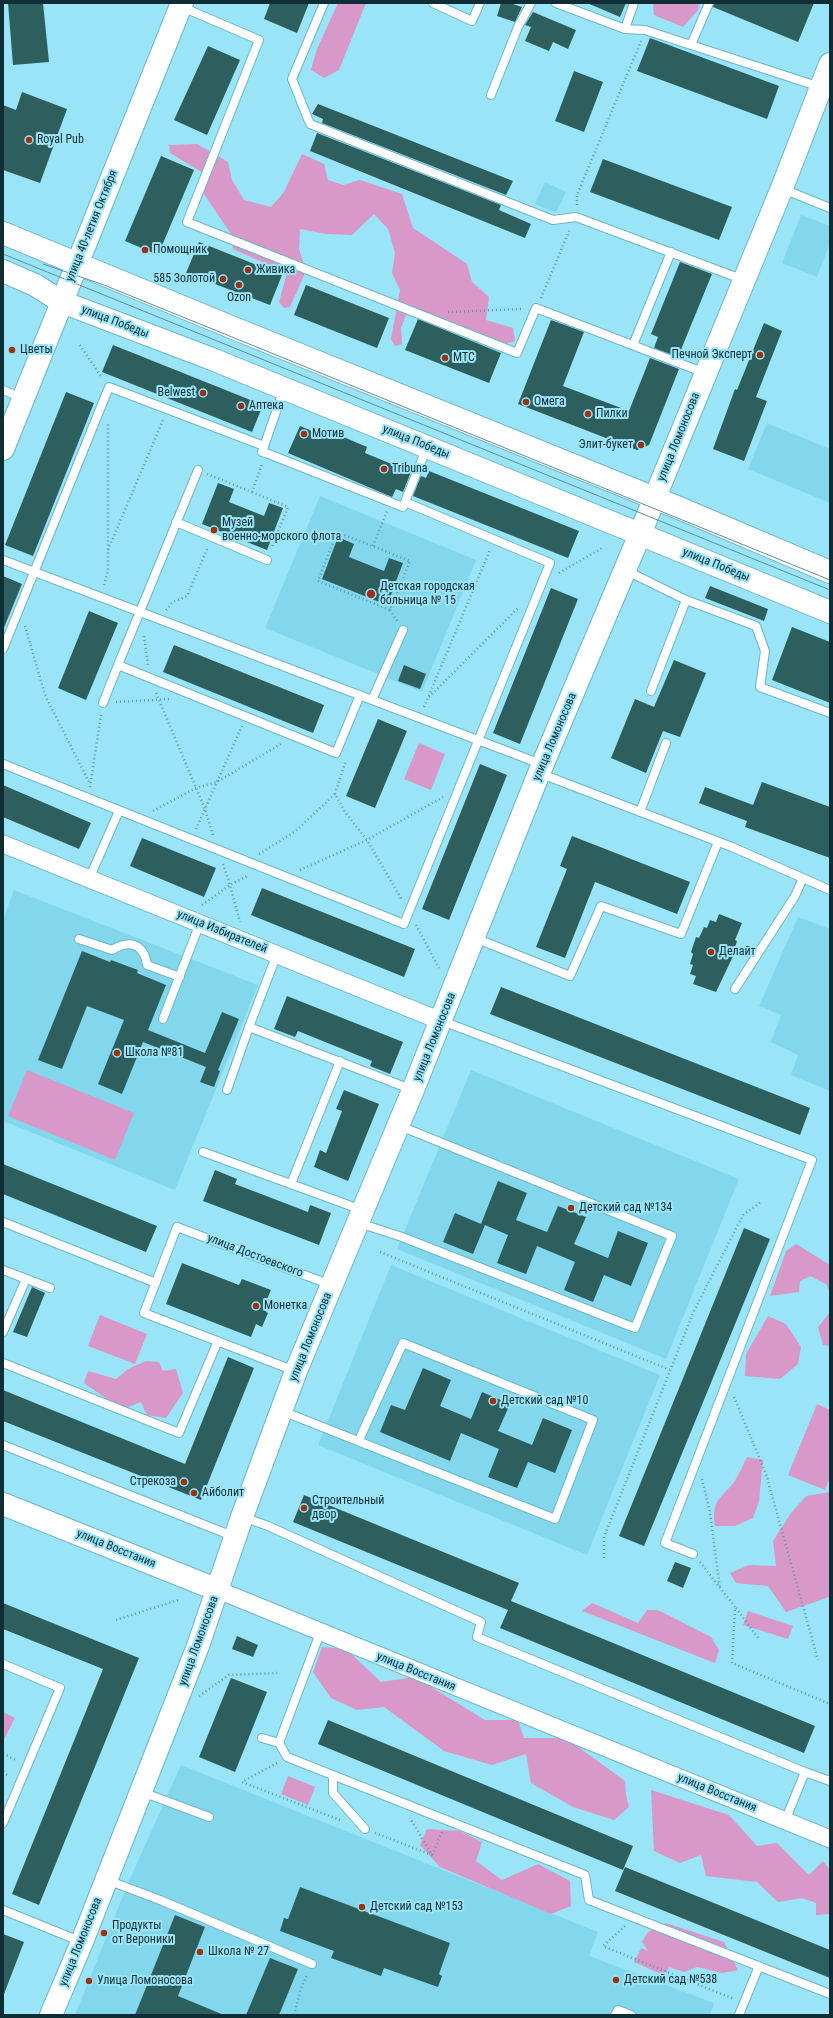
<!DOCTYPE html>
<html>
<head>
<meta charset="utf-8">
<style>
  body { margin:0 }
  #map { position:relative; width:833px; height:2018px; overflow:hidden; background:#9ae4f8; font-family:"Roboto Condensed",sans-serif }
  canvas { display:block }
  .frame { position:absolute; inset:0; border:4px solid #0e2d35; pointer-events:none }
</style>
</head>
<body>
<div id="map">
<canvas width="833" height="2018"></canvas>
<div class="frame"></div>
</div>
<script>
const c = document.querySelector('canvas').getContext('2d');
c.lineJoin = 'round';
function paint(path, color) { c.fillStyle = color; c.fill(path, 'evenodd'); }
function strokePath(path, color, width, dash) { c.strokeStyle = color; c.lineWidth = width; c.lineCap = dash ? 'butt' : 'round'; c.setLineDash(dash || []); c.stroke(path); }
function label(font, color, halo, rows, align = 'center') {
  c.font = font + ' "Roboto Condensed",sans-serif'; c.lineWidth = 4; c.setLineDash([]); c.textBaseline = 'middle'; c.strokeStyle = halo; c.fillStyle = color; for (const [text, x, y, turn = 0] of rows) {
    c.save(); c.translate(x, y); c.rotate((+turn || 0) * Math.PI / 180); c.textAlign = isNaN(turn) ? turn : align; if (halo) c.strokeText(text, 0, 0); c.fillText(text, 0, 0); c.restore();
  }
}
const built = new Path2D(`
  M545,182L566,192L556,213L535,204Z
  M801,215L830,226V243L817,277L782,263Z
  M767,423L830,449V503L748,469Z
  M320,496L476,560L422,692L265,628Z
  M14,890L258,985L175,1190L3,1121V920Z
  M798,917L830,929V1091L791,1075L798,1055L771,1042L781,1015L759,1006Z
  M471,1070L739,1179L666,1359L397,1249Z
  M391,1265L660,1375L587,1555L318,1445Z
  M181,1765L598,1932L589,1956L714,2003L710,2015H75L129,1881Z`);
const green = new Path2D(`
  M338,3H366L339,70L324,78L311,70L317,49Z
  M653,3H699L698,10L683,27L654,15Z
  M197,144L228,162L232,180L244,200L271,207L284,192L302,154L324,164L328,180L343,185L360,180L402,194L413,228L467,264L472,282L489,297L486,320L513,328L515,341L505,344L408,310L401,328L402,344L395,346L391,339L400,290L392,273L395,253L388,229L374,214L352,235L326,234L300,229L299,249L306,271L290,307L284,308L279,302L287,273L233,249L231,234L204,194L205,174L170,153L169,145Z
  M419,743L445,754L431,790L404,779Z
  M27,1070L134,1113L115,1160L8,1116Z
  M796,1244L830,1265V1293L826,1284L810,1276L800,1281L799,1292L770,1296L786,1251Z
  M830,1312V1346L823,1345L818,1327Z
  M100,1315L147,1334L135,1364L88,1346Z
  M768,1316L786,1324L801,1347L798,1364L780,1379L745,1376L746,1354Z
  M146,1361L159,1362L163,1371L176,1369L183,1393L166,1418L147,1415L141,1402L126,1408L110,1401L84,1383L88,1371L116,1379L128,1369Z
  M817,1404L830,1410V1478L825,1490L788,1475Z
  M747,1457L763,1460L759,1501L753,1518L735,1526H715C711,1500 720,1500 734,1482C739,1475 743,1465 747,1457Z
  M830,1492L829,1597L786,1612L768,1586L736,1583L730,1573L749,1565L776,1566L773,1541L791,1513L806,1496Z
  M592,1603L638,1623L647,1610H658L711,1637L719,1650L715,1663L582,1611Z
  M748,1611L793,1626L788,1639L743,1625Z
  M322,1647L346,1649L381,1682L415,1677L485,1720H518L524,1738H566L625,1781L626,1795L629,1807L614,1820L573,1807L531,1783L526,1754L492,1765L444,1751L384,1707L357,1710L331,1698L313,1672Z
  M3,1712L15,1718L3,1741Z
  M288,1776L315,1787L308,1805L281,1794Z
  M651,1790L729,1815L757,1846L777,1843L809,1875L823,1861L830,1870V1914L816,1915V1903L802,1898L778,1902L757,1882L706,1876L701,1855L680,1863L654,1851Z
  M427,1829L460,1831L482,1842L476,1861L502,1880L538,1864L570,1881L571,1906L551,1914L440,1867L420,1845Z
  M666,1923L724,1942L738,1970L722,1973L697,1967L684,1972L669,1967L665,1976L634,1962L641,1948L648,1951L642,1942L648,1932Z`);
const building = new Path2D(`
  M8,3H43L49,62L13,65Z
  M270,3H309L297,33L264,19Z
  M501,3H510L522,7L515,22L497,16Z
  M587,3H626L620,17Z
  M714,3H814L798,42L713,7Z
  M533,12L576,30L568,49L553,42L549,51L525,41L531,27L525,25Z
  M650,38L779,86L767,119L637,71Z
  M208,46L240,60L207,135L174,120Z
  M574,71L603,82L584,132L555,121Z
  M22,92L67,109L40,183L3,170V105L16,110Z
  M318,104L513,181L506,195L322,123L323,119L312,114Z
  M317,133L501,205L499,210L531,224L525,238L310,151Z
  M161,156L194,170L158,255L125,241Z
  M603,159L732,207L719,240L590,192Z
  M199,242L282,275L270,305L186,273Z
  M680,262L712,274L678,357L654,348L658,337L651,334Z
  M306,285L389,318L377,348L294,315Z
  M418,319L501,353L489,383L405,350Z
  M551,320L584,332L563,386L629,411L650,358L679,369L649,445L637,450L518,404Z
  M764,323L782,331L756,397L767,401L744,461L713,449L735,389L737,390Z
  M113,345L263,405L252,432L102,372Z
  M66,392L94,403L33,556L5,545Z
  M300,426L331,439L334,433L367,447L365,453L411,472L403,492L396,489L392,497L288,453Z
  M429,471L579,531L568,558L413,496L421,476L426,478Z
  M218,483L234,489L229,502L264,516L269,503L283,508L267,550L202,524Z
  M338,537L354,544L349,557L384,571L389,558L403,563L387,605L322,579Z
  M3,576L22,584L3,630Z
  M710,586L768,609L764,621L705,598Z
  M551,588L578,599L520,744L493,733Z
  M89,611L118,623L86,700L58,688Z
  M792,627L830,642V703L772,680Z
  M174,645L324,705L313,733L163,672Z
  M674,660L706,673L680,737L663,731L646,773L611,758L635,699L654,707Z
  M404,665L426,674L420,689L398,681Z
  M378,719L407,731L375,808L346,796Z
  M480,764L507,775L449,920L422,909Z
  M762,782L830,807V858L745,827L747,821L699,803L705,787L753,805Z
  M3,785L91,823L79,849L3,817Z
  M572,836L690,882L677,914L595,882L565,958L536,947L567,869L560,866Z
  M142,838L216,868L204,897L130,866Z
  M262,888L415,949L404,977L251,915Z
  M719,914L742,923L735,940L737,941L734,950H736L716,992L693,984L696,976L690,974L693,965L690,964L693,954L691,952L696,937L699,938L704,927L707,928L710,920L716,922Z
  M82,951L110,962L111,960L138,970L137,973L166,985L148,1030L205,1053L222,1012L239,1019L218,1070L220,1071L214,1087L200,1082L206,1067L143,1042L122,1094L98,1084L124,1020L87,1006L62,1069L38,1060Z
  M501,987L810,1108L800,1135L490,1014Z
  M287,996L403,1042L390,1074L370,1066L372,1061L298,1031L295,1037L274,1029Z
  M344,1090L379,1104L348,1181L314,1167L320,1150L326,1153L342,1111L336,1109Z
  M3,1164L157,1226L146,1252L3,1194Z
  M215,1170L237,1179L235,1184L308,1212L310,1205L331,1213L319,1245L203,1201Z
  M498,1181L527,1193L516,1220L547,1232L558,1206L586,1217L574,1244L608,1258L618,1231L648,1243L631,1286L604,1275L593,1302L564,1290L575,1262L537,1246L526,1274L497,1263L508,1235L485,1225L473,1254L443,1242L455,1213L481,1224Z
  M744,1228L770,1239L644,1546L619,1536Z
  M182,1263L239,1285L242,1279L271,1290L267,1299L270,1300L266,1312L268,1313L262,1327L256,1324L251,1337L166,1304Z
  M32,1287L45,1293L27,1337L13,1332Z
  M228,1357L254,1368L201,1500L3,1421V1390L185,1464Z
  M423,1368L451,1380L440,1406L471,1419L482,1392L510,1404L498,1431L532,1445L543,1418L572,1430L555,1473L528,1462L517,1488L488,1477L499,1449L461,1433L450,1461L380,1432L391,1405L405,1410Z
  M304,1495L519,1583L511,1601L815,1726L804,1753L500,1628L508,1610L293,1522Z
  M675,1562L691,1568L683,1588L667,1581Z
  M3,1603L139,1658L39,1905L12,1894L103,1669L3,1629Z
  M237,1636L258,1645L253,1657L232,1649Z
  M231,1678L267,1692L235,1772L199,1757Z
  M328,1720L633,1846L623,1870L318,1744Z
  M625,1867L830,1950V1978L615,1891Z
  M300,1887L450,1943L439,1974L442,1976L438,1987L384,1968L381,1976L331,1958L334,1951L280,1931L284,1918L288,1919Z
  M175,1915L205,1927L178,1996L224,2015H135Z
  M3,1934L24,1942L4,1994H3Z
  M270,1958L298,1969L279,2015H246Z`);
const path = new Path2D(`
  M577,205V195L641,41
  M541,298L570,229
  M448,312L522,309
  M80,345L102,378
  M207,474L252,492L262,464
  M252,492L288,507L271,549
  M337,532L410,561L390,610L318,581Z
  M373,546L387,511
  M108,550L163,420
  M559,573L604,547
  M104,585L108,571V423
  M166,610L173,602L187,596L208,547
  M390,610L398,622
  M25,626L45,695L90,784
  M144,636L148,665
  M156,693L205,809L213,835
  M429,697L519,607
  M116,702L169,699
  M424,707L490,550
  M90,787L101,715
  M335,794L346,760
  M153,811L196,788L217,782L281,744
  M196,829L242,726
  M259,854L296,831L335,794L345,812L367,840L402,900
  M223,864L230,885L240,922
  M300,870L367,840L443,797
  M202,905L230,885L249,875
  M416,925L439,968
  M380,1252L670,1370
  M734,1397L766,1474L818,1660
  M702,1479L710,1512L720,1589
  M604,1558V1537L693,1313L743,1215L761,1202
  M700,1562L735,1607L732,1663L830,1704
  M736,1608L758,1638
  M116,1620L178,1600
  M199,1696L229,1675L278,1673
  M3,1754L16,1760
  M277,1763L242,1782L340,1820
  M3,1772L7,1775
  M375,1833L432,1855L410,1818
  M432,1855L443,1830
  M625,1926L603,1946L734,1999
  M294,2015L300,1991L307,1975`);
const lane = new Path2D(`
  M324,3L292,79L310,124L553,220L576,217L744,280
  M433,3L472,21L480,3
  M556,3L625,29L645,30L820,87
  M182,7L259,40L187,222L517,353L536,308L705,373
  M625,29L634,3
  M691,45L709,3
  M491,95L518,27L531,3
  M783,189L830,208
  M633,345L671,252
  M284,389L262,452L266,453L403,507L427,447
  M3,390L22,398
  M198,470L118,665L336,753L360,695
  M176,522L267,560
  M3,560L541,764
  M625,570L686,600L756,626L765,651L760,687L830,713
  M3,649L109,387L264,446
  M651,691L686,600
  M372,700L403,630
  M103,703L118,665
  M3,764L404,924L550,563L405,502
  M539,773L732,847L830,890
  M640,812L666,743
  M89,879L119,811
  M475,938L570,976L601,906L681,934L718,842
  M79,939L112,950C130,939 144,944 147,965L180,977
  M277,954L249,1027L413,1090
  M735,989L795,896L803,878
  M163,1019L200,923
  M442,1021L812,1160L665,1543L693,1554
  M227,1090L249,1027
  M203,1152L362,1210
  M291,1184L340,1061
  M3,1222L156,1283
  M359,1223L402,1237L635,1328L672,1236L400,1126
  M3,1270L50,1288
  M3,1332L26,1279
  M3,1363L179,1433L218,1341
  M295,1371L144,1313L177,1227L331,1285
  M282,1411L555,1519L593,1420L403,1343L359,1440
  M3,1445L235,1537
  M243,1517L268,1526L481,1622L477,1637L805,1772L785,1821
  M320,1633L279,1743L287,1757L585,1875L589,1900L830,1994
  M3,1664L60,1688L3,1823
  M262,1738L279,1743
  M805,1772L830,1781
  M333,1775V1793L365,1829
  M142,1792L209,1817
  M107,1880L160,1900L312,1964
  M3,1910L82,1942
  M615,2015L618,2010L631,2015
  M739,2015L759,1966`);
const street = new Path2D(`
  M3,844L441,1021
  M218,1590L830,1839`);
const secondary = new Path2D(`
  M3,233L231,327L679,508L830,572
  M3,271L35,285L62,302L212,359L830,612
  M3,449L182,3
  M3,1504L218,1590
  M51,2015L82,1942L198,1646L242,1517L296,1371L413,1090L539,773L635,546L782,188L830,64`);
const tram = new Path2D(`
  M3,254L830,590
  M43,264L104,285L830,580`);
const markers = [
  [29,140,4,"#9a3315"],
  [145,250,4,"#9a3315"],
  [248,270,4,"#9a3315"],
  [223,279,4,"#9a3315"],
  [239,285,4,"#9a3315"],
  [12,350,4,"#9a3315"],
  [760,355,4,"#9a3315"],
  [445,358,4,"#9a3315"],
  [203,393,4,"#9a3315"],
  [526,402,4,"#9a3315"],
  [241,406,4,"#9a3315"],
  [588,414,4,"#9a3315"],
  [304,434,4,"#9a3315"],
  [641,445,4,"#9a3315"],
  [384,469,4,"#9a3315"],
  [214,530,4,"#9a3315"],
  [371,594,5,"#9a3315"],
  [711,952,4,"#9a3315"],
  [117,1053,4,"#9a3315"],
  [571,1208,4,"#9a3315"],
  [256,1306,4,"#9a3315"],
  [493,1401,4,"#9a3315"],
  [184,1482,4,"#9a3315"],
  [194,1493,4,"#9a3315"],
  [304,1508,4,"#9a3315"],
  [362,1907,4,"#9a3315"],
  [104,1933,4,"#9a3315"],
  [200,1952,4,"#9a3315"],
  [616,1980,4,"#9a3315"],
  [89,1981,4,"#9a3315"]
];
const poiNames = [
  ["Royal Pub",37,140],
  ["Помощник",153,250],
  ["Живика",256,270],
  ["585 Золотой",215,279,"right"],
  ["Ozon",239,298,"center"],
  ["Цветы",20,350],
  ["Печной Эксперт",752,355,"right"],
  ["МТС",453,358],
  ["Belwest",195,393,"right"],
  ["Омега",534,402],
  ["Аптека",249,406],
  ["Пилки",596,414],
  ["Мотив",312,434],
  ["Элит-букет",633,445,"right"],
  ["Tribuna",392,469],
  ["Музей",222,523],
  ["военно-морского флота",222,537],
  ["Детская городская",380,587],
  ["больница № 15",380,601],
  ["Делайт",719,952],
  ["Школа №81",125,1053],
  ["Детский сад №134",579,1208],
  ["Монетка",264,1306],
  ["Детский сад №10",501,1401],
  ["Стрекоза",176,1482,"right"],
  ["Айболит",202,1493],
  ["Строительный",312,1501],
  ["двор",312,1515],
  ["Детский сад №153",370,1907],
  ["Продукты",112,1926],
  ["от Вероники",112,1940],
  ["Школа № 27",208,1952],
  ["Детский сад №538",624,1980],
  ["Улица Ломоносова",97,1981]
];
const streetNames = [
  ["улица 40-летия Октября",92,226,-68],
  ["улица Победы",115,322,21],
  ["улица Ломоносова",679,437,-68],
  ["улица Победы",416,442,22],
  ["улица Победы",716,565,22],
  ["улица Ломоносова",555,737,-67],
  ["улица Избирателей",222,932,22],
  ["улица Ломоносова",435,1037,-68],
  ["улица Достоевского",255,1256,21],
  ["улица Ломоносова",311,1337,-68],
  ["улица Восстания",116,1549,22],
  ["улица Ломоносова",199,1641,-70],
  ["улица Восстания",416,1672,22],
  ["улица Восстания",717,1793,22],
  ["улица Ломоносова",81,1942,-68]
];
paint(built, '#83d7ec');
paint(green, '#d898c8');
paint(building, '#2e5f5f');
strokePath(lane, '#6cb6c8', 10);
strokePath(street, '#6cb6c8', 19);
strokePath(secondary, '#6cb6c8', 24);
strokePath(path, '#619aa9', 2.5, [1, 3]);
strokePath(lane, '#fff', 8);
strokePath(street, '#fff', 17);
strokePath(secondary, '#fff', 22);
strokePath(tram, '#5a909e', 1);
for (const [x, y, r, color] of markers) { const dot = new Path2D(); dot.arc(x, y, r, 0, 2 * Math.PI); c.fillStyle = color; c.fill(dot); strokePath(dot, '#9ae4f8', 1.5); }
label('12px', '#0e2d35', '#9ae4f8', poiNames, 'left');
label('12px', '#0e2d35', '#9ae4f8', streetNames);
</script>
</body>
</html>
